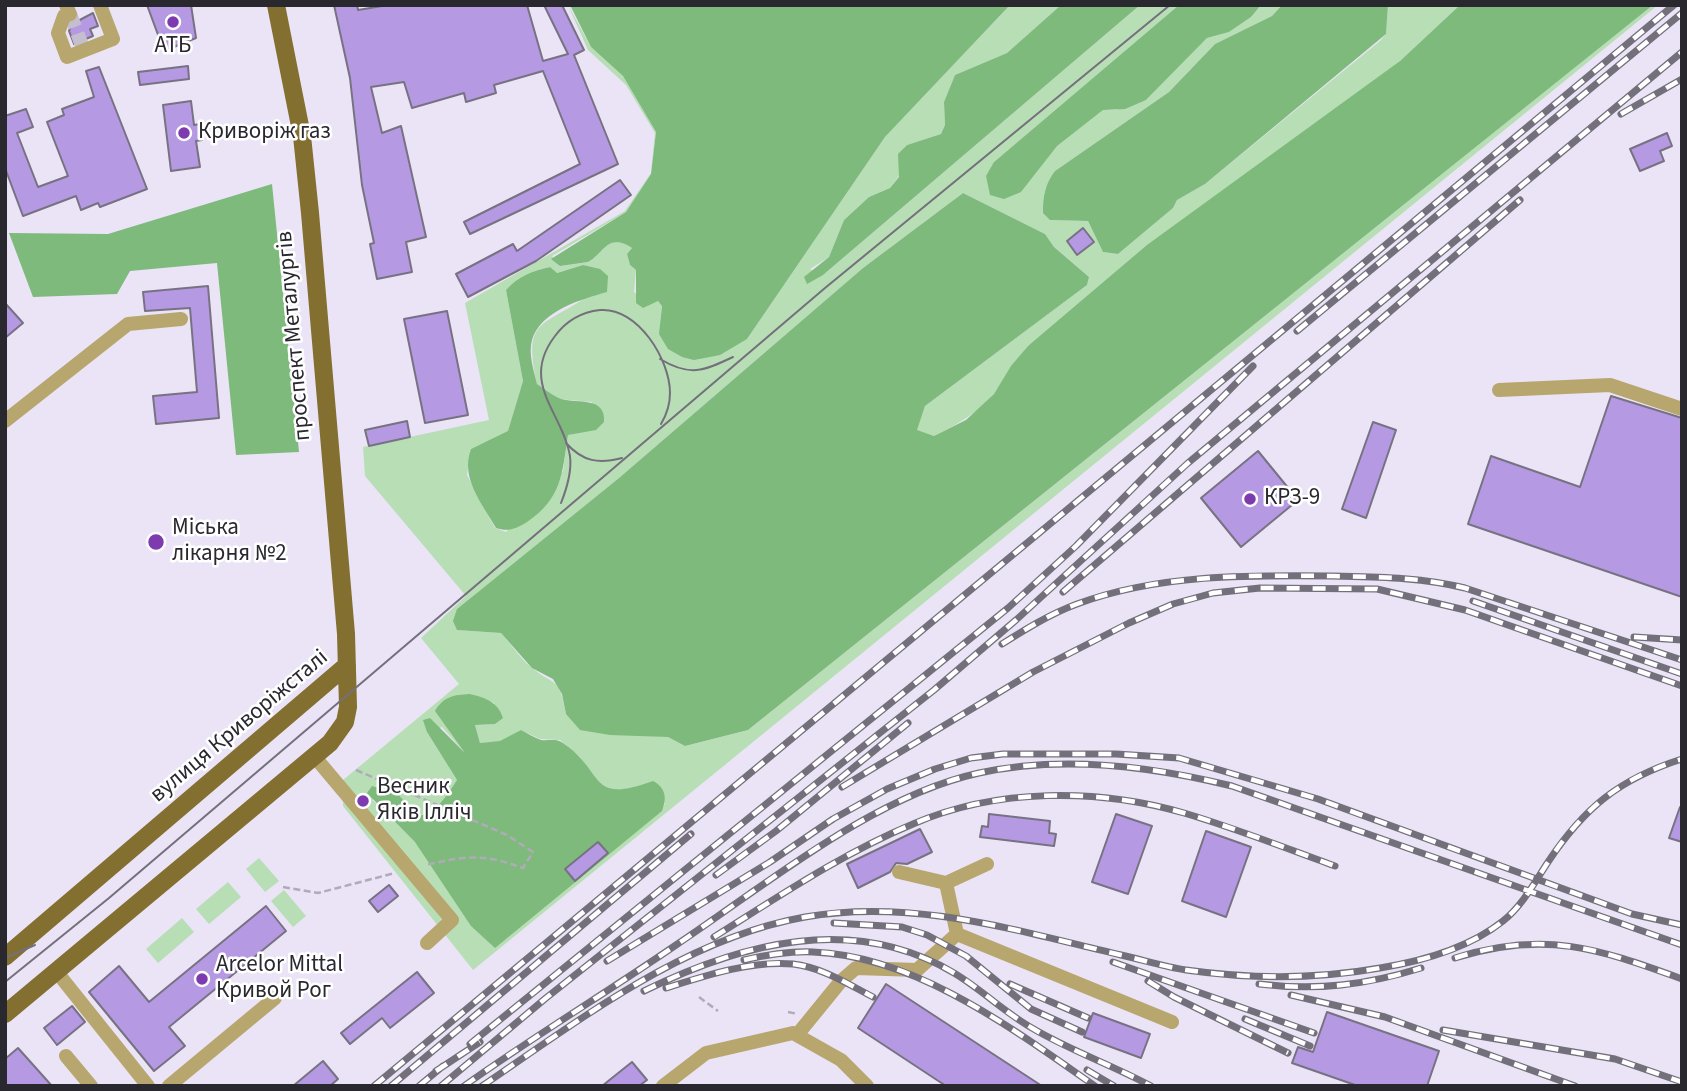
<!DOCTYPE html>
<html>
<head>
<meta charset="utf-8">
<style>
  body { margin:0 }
  #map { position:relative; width:1687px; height:1091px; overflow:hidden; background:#eae4f6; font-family:"Source Sans 3",sans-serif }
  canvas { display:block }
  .frame { position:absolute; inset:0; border:7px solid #2a282f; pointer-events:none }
</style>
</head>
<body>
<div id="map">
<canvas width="1687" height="1091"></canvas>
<div class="frame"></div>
</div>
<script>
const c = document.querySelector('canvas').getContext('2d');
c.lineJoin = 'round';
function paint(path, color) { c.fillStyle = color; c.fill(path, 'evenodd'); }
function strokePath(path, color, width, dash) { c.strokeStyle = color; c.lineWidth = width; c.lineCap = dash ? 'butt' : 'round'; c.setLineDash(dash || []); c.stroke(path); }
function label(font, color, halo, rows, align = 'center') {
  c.font = font + ' "Source Sans 3",sans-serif'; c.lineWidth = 5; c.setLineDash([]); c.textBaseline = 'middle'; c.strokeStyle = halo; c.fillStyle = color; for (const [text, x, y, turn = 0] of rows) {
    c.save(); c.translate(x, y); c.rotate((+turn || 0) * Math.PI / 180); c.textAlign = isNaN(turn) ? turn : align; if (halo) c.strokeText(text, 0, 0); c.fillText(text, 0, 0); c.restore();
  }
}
const green = new Path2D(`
  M568,5L591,47L623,76L656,132L651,174L626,212L552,256L560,266L588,262C604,254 607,232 632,248L627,254L630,265L636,270L634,292L648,304L658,301L662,305C659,331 659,343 682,357L747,339L885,137L1010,5H1061L1007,53L955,75L944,102L945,125L941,134L907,145L899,154V176L890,188L869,197L844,220L829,257L810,269L823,275L1140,5H1179L994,162L1021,192L1056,146L1103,110H1116L1146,100L1207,38L1229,32L1251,17L1261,5H1282L1272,16L1215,44L1169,92L1055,171L1050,220L1088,221L1103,252L1118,254L1173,208L1177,200L1205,184L1380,41L1386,34L1388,5H1460L1400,61L1028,346C1015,361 1006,380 993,395C976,414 956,425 934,436L916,430L925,406L1087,285L1089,277L1054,247L1045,234L963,193L863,268L619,478L457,609V630L501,633C511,644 520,658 531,667C556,688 559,675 566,714L644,735L668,737L685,746L748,730L1653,5H1658L473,970L343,806V780L459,684L421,638L466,596L365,476L363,447L489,420L465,303L625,211L651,173L655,133L626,85L588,50ZM583,265L603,272C598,280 592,294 584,299C538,328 524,321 537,384L559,399L592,402L576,433L568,435L563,471L506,532L495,528L467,475L471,449L508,432L523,381L506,290C518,276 533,271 550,267L556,273ZM470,694L494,703L495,724L475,725L480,743L500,742L521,730L540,739L560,740L580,757L599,784L608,790L631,789L665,803L661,811L642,827L415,842L393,816L372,800L398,794L416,816C435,815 447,795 457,780L427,732L442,727L470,759Z
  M259,858L279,881L265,892L246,869Z
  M228,882L241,897L209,924L196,909Z
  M284,890L306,916L293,927L271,901Z
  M182,918L194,932L158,963L146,949Z`);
const forest = new Path2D(`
  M570,5H1010L885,137L747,339L720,355L694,360L682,357L668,349L659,334L662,306L658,301L643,308L636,303V270L630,265L627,254L632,248C607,232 604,254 588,262L560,266L551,259L626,212L651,174L656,132L623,76L591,47Z
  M1061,5H1140L823,275L807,284L804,277L829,257L844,220L869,197L890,188L899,177L898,154L907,145L941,134L945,125L944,102L955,75L1007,53Z
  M1179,5H1261L1251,17L1229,32L1207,38L1146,100L1125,109L1103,110L1057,146L1021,192L1004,199L990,195L986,176L994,162Z
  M1282,5H1388L1386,34L1205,184L1177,200L1173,208L1118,254L1103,252L1088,221L1050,220L1043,213C1043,197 1045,184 1055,171L1169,92L1215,44L1272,16Z
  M1460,5H1653L748,730L685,746L668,737L610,735L580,730L566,714L562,694L553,679L532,668L501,633L457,630L453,621L457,609L619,478L863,268L963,193L1045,234L1054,247L1089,277L1087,285L925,406L917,430L934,436L966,420L994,394L1011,366L1028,346L1147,245L1400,61Z
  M272,184L299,452L236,455L217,263L130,271L117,294L33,297L9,233L108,234Z
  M583,265L600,269L608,276L607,292C582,299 540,311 532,340C528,354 534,371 537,384C545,389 553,396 561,399C578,404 606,396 604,422L596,430L568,435C562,474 562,498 527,522C516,529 508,532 496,528C482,503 460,478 471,449L508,431L523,381L506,290C518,276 533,271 550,267L557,273Z
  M470,694C486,698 498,702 503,718L495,724L475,725L480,743L500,741L521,730C527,733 535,738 541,740C549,741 556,738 563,743C606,772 587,805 653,781C666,788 667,798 662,811L495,948L471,926L415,842L367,793L372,786L398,794L417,816C435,815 447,795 457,780L427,732L423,720L430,718L465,753L435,711C444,696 454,695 470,694Z`);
const building = new Path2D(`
  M147,5H191L196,38L164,51Z
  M334,5H357L358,10L388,5H527L543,61L568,54L544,5H562L584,50L574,55L618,164L470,234L464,222L580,164L543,71L494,85L496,93L466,102L464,93L412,108L404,82L371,87L382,133L401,126L426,237L406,242L412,272L377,279L370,244L374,243L362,185L350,78Z
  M93,13L98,26L90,29L93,36L74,44L69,31L72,24Z
  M188,66L189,79L140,85L138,72Z
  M99,67L147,189L100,207L98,203L81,210L76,196L23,216L5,168V116L26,109L33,127L17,133L38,187L68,176L47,122L64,115L62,109L94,97L86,71Z
  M191,101L194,125L200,124L202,140L196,141L200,167L171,171L163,105Z
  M1667,133L1672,146L1660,151L1664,161L1640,171L1630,149Z
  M620,180L631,195L536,261L468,297L456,274L513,244L517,251Z
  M1083,228L1094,242L1077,255L1067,241Z
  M208,286L219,418L156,424L153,396L197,392L190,308L145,311L143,292Z
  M5,303L23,323L5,338Z
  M447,311L468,415L425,423L404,319Z
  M1611,396L1682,418V597L1468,524L1491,456L1580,487Z
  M407,421L410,437L369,446L365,430Z
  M1373,422L1396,430L1366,518L1342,509Z
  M1258,451L1298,500L1241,547L1201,498Z
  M1680,807L1682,808V842L1669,838Z
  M989,814L1050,821L1049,833L1056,834L1054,846L980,837L982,826L988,827Z
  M1116,814L1152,826L1128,894L1092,882Z
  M920,829L932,852L907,864L896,863L890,872L858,888L847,864Z
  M1206,831L1251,847L1226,917L1182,901Z
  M598,842L608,853L575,881L565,869Z
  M389,885L398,896L378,912L369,901Z
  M266,906L286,931L169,1027L185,1046L154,1071L89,992L119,966L149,1002Z
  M417,972L434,993L390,1028L382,1018L350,1044L341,1033Z
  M886,984L1042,1086H946L858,1028Z
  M72,1006L85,1022L57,1045L44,1028Z
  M1327,1012L1439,1051L1427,1086H1358L1292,1063L1298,1047L1313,1052Z
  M1093,1013L1150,1034L1141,1058L1084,1037Z
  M18,1048L52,1086H5V1059Z
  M323,1061L338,1079L330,1086H293Z
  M632,1062L647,1080L639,1086H602Z`);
const minorTunnel = new Path2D(`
  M70,14L84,51`);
const path = new Path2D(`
  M356,770L507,835L533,852L523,868C481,853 468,856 425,865
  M283,887L318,893L395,873
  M699,997L718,1011
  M788,1012L798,1014`);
const minor = new Path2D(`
  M66,5L70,14L64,16L58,33L67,57L113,39L100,5
  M1499,390L1610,385L1682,409
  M5,421L128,324L181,319
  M314,756L452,920L427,943
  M899,872L946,883L957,934
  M946,883L987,864
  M56,971L148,1086
  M797,1035L841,981L856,968L917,970L957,934L1172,1022
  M66,1056L91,1086
  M169,1086L275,998
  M663,1086L706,1053L793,1033L841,1060L867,1086`);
const major = new Path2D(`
  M5,957L347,665
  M5,1014L330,743L345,722L348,707L346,634L310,213L302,136L276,5`);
const tram = new Path2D(`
  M660,359C690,377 703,371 733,357
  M566,443C583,462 599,464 622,458
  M561,503C567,488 572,472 570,456C563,413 519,383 555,336C566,321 582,312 600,310C638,307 670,360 670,393C670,405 667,414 661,424
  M5,958L35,945
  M5,982L109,898L825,288L1170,5`);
const rail = new Path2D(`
  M1621,114L1682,79
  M1297,331L1682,13
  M1063,592L1520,200
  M1473,601L1682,674
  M1634,637L1682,640
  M1002,644C1026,629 1050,614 1077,604C1158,574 1248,575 1332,576C1377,577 1421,577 1465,588L1682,660
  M842,787L1033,672L1129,623L1173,604L1213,593L1260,588L1377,589L1465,610L1682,686
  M716,875L776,831L908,723
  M834,923L902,927L927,935L966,956L1031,1009L1082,1032
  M714,937C778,897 843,853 913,824C996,788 1098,788 1184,813C1235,828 1285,848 1335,866
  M1455,958C1544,930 1597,948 1682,979
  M744,960C766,955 790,951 813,952C916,956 1013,1029 1095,1086
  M607,961L770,862L833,819L887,789L935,769L971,758L1003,754H1116L1179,758L1318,799L1632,914L1682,925
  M1113,962L1314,1033
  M1148,981L1174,997L1288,1053
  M1010,984L1088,1018
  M1259,984C1317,991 1366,985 1421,968
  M666,988C704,976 752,960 793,964C821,967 848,984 873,997
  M644,991C742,943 853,913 954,973C981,989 1004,1012 1032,1028C1069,1050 1112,1065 1151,1086
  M1291,995L1385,1017L1575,1086
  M1245,1019L1310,1046
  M1443,1030L1615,1059L1682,1082
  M470,1044L1008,608L1076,546L1253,366
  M1087,1070L1114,1086
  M436,1071L480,1042
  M374,1086L1674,5
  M391,1086L691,834
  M419,1086L443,1066
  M441,1086L546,998L934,690L1016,620L1188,463L1682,52
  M464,1086C533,1037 606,993 676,945C766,885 873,796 979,773C1061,755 1151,766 1232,786L1682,945
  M482,1086C581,1019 686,938 805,917C913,898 1018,931 1121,955C1143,960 1165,967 1186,970C1250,979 1317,979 1380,968C1423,961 1469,948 1503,921C1522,906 1535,882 1548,862C1584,808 1619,779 1682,759`);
const markers = [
  [173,22,7,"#7d3baf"],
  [184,133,7,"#7d3baf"],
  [1250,499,7,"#7d3baf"],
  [156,542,9,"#7d3baf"],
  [363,801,7,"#7d3baf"],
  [202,979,7,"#7d3baf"]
];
const poiNames = [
  ["АТБ",173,47,"center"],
  ["Криворіж газ",198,133],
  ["КРЗ-9",1264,499],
  ["Міська",172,529],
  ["лікарня №2",172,555],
  ["Весник",377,788],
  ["Яків Ілліч",377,814],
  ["Arcelor Mittal",216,966],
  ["Кривой Рог",216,992]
];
const streetNames = [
  ["проспект Металургів",295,336,-95],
  ["вулиця Криворіжсталі",240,727,-40]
];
paint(green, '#b8deb6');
paint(forest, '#7dba7b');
paint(building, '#b699e3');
strokePath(building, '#777282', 2);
strokePath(minorTunnel, '#c4bece', 14, [14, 7]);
strokePath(path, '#b0abba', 2.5, [7, 3.5]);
strokePath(minor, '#b8a66f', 14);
strokePath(major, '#836f2f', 18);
strokePath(tram, '#74707b', 2);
strokePath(rail, '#74707b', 7);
strokePath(rail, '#fff', 4.5, [13]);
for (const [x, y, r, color] of markers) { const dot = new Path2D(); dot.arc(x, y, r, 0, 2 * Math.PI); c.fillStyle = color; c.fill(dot); strokePath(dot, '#fff', 2.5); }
label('23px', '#2a282f', '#fff', poiNames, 'left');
label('23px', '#2a282f', '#fff', streetNames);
</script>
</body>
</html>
